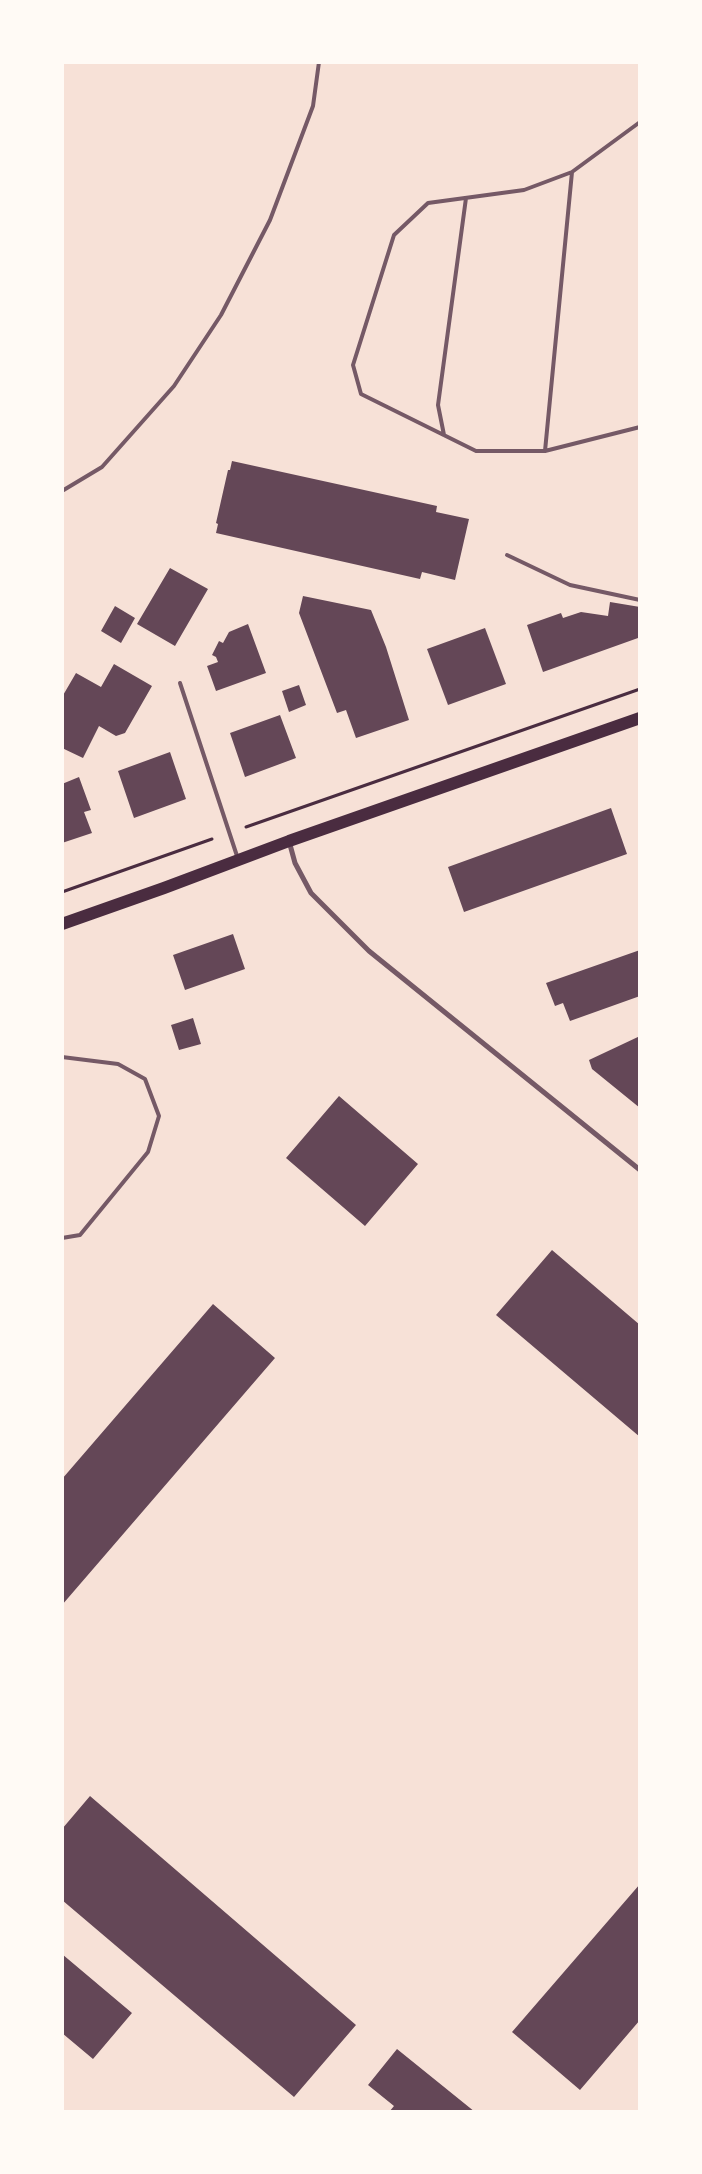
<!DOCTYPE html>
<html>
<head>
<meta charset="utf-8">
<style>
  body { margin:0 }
  #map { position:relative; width:702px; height:2174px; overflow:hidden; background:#f7e1d7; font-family:Lato,sans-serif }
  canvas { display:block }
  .frame { position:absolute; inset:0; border:64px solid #fffaf5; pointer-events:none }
</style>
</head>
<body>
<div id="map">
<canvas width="702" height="2174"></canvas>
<div class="frame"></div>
</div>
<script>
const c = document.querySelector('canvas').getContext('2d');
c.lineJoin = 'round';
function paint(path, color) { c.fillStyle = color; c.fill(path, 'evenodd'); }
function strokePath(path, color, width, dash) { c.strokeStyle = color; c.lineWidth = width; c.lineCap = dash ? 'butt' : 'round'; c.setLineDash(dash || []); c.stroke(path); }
const building = new Path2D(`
  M232,461L437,506L436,512L469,519L455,580L422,572L420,579L216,533L218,524L216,523L228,470H230Z
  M170,568L208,589L175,646L137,624Z
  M303,596L371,610L386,647L409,720L356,738L346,710L337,713L299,613Z
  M610,602L640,607V642L638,638L543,672L527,625L561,613L563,618L581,612L608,616Z
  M115,606L135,618L121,643L101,631Z
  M248,624L266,673L216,691L207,666L218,662L216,657L212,655L219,641L223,643L229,632Z
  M485,628L506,684L448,705L427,649Z
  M114,664L152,686L125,733L116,736L99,726L83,758L62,748V697L76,673L101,687Z
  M299,685L306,705L289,712L282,691Z
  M280,715L296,758L245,777L230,733Z
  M170,752L186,799L134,818L118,771Z
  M79,777L91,810L84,812L92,833L62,843V784Z
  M611,808L627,854L464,912L448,867Z
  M233,934L245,969L185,990L173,955Z
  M640,950V996L570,1021L563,1003L555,1006L546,983Z
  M193,1018L201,1044L179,1050L171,1025Z
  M640,1036V1108L592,1069L589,1060Z
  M339,1096L418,1164L365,1226L286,1158Z
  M552,1250L640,1325V1437L496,1315Z
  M213,1304L275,1358L62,1605V1479Z
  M90,1796L356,2025L294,2097L62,1900V1829Z
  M640,1884V2020L580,2090L512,2032Z
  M62,1954L132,2013L93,2059L62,2033Z
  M397,2049L475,2112H389L394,2106L368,2085Z`);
const path = new Path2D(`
  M246,827L640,689
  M62,892L212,839`);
const service = new Path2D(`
  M640,122L572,172L524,190L428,203L394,235L353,365L361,394L476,451H545L640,427
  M444,435L438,405L466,198
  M545,451L572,172
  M62,491L102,467L174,386L221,315L270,220L313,106L319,62
  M507,555L570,585L640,600
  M180,683L238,859
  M62,1057L118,1064L145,1079L159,1116L148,1152L80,1235L62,1238`);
const minor = new Path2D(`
  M289,841L295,863L311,893L369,951L640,1170`);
const primary = new Path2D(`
  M62,924L164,888L289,841L640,718`);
paint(building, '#644757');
strokePath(path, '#4a2c40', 3);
strokePath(service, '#755966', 4);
strokePath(minor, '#755966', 5);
strokePath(primary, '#4a2c40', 12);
</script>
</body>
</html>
